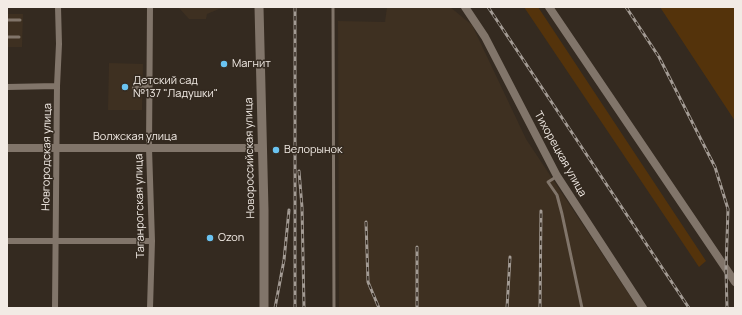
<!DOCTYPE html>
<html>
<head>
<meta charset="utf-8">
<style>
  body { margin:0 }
  #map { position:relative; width:742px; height:315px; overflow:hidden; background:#342a20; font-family:Manrope,sans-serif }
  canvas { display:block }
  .frame { position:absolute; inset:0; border:8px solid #f2ebe5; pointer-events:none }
</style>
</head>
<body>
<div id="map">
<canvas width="742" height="315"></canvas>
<div class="frame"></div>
</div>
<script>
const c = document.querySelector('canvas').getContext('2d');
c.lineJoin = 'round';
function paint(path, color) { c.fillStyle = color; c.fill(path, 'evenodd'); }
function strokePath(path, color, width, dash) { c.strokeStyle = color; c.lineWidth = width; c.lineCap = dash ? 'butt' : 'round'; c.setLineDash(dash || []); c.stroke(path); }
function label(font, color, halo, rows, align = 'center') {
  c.font = font + ' Manrope,sans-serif'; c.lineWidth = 3; c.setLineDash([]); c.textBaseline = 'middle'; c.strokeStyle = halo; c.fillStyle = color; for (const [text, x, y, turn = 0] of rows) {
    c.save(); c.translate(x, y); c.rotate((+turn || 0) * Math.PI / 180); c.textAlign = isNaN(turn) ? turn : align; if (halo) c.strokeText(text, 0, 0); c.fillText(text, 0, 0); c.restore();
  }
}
const built = new Path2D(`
  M159,7H234V8L219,9L207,14L206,19H189L179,8Z
  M387,7H450L472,25L526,139L638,308H339L338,21L385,22Z
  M7,14H23L22,47H7Z
  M109,63L143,64L142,110H108Z`);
const green = new Path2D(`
  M524,7H538L706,261L699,267Z
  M660,7H735V121Z`);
const service = new Path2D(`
  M333,7L334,308
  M7,20H20
  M7,37H19
  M556,177L548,182L557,195L562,214L582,308`);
const pedestrian = new Path2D(`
  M134,88L150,87`);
const minor = new Path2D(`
  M7,87L57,86
  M7,241H152
  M55,308L57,86L59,44L58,7
  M150,308L152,241L149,148L150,7`);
const tertiary = new Path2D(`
  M465,7L485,37L557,176L643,308
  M549,7L735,282
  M7,148H262`);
const secondary = new Path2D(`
  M259,7L264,210V308`);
const rail = new Path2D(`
  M295,7V308
  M488,7L689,308
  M626,7L659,57L715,167L728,209L726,269L727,308
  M299,171L302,207L304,308
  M366,222L368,282L379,308
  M417,247V308
  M275,308L284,260L289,210
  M507,308L510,257
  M540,308L541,211`);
const markers = [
  [224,64,4,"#6ac3f1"],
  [125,87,4,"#6ac3f1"],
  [276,150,4,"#6ac3f1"],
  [210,238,4,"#6ac3f1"]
];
const poiNames = [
  ["Магнит",232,64],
  ["Детский сад",133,81],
  ["№137 \"Ладушки\"",133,94],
  ["Велорынок",284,150],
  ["Ozon",218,238]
];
const streetNames = [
  ["Волжская улица",135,137],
  ["Тихорецкая улица",560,154,61],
  ["Новгородская улица",47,157,-89],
  ["Новороссийская улица",250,158,-91],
  ["Таганрогская улица",140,206,-91]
];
paint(built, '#3e3021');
paint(green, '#54330b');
strokePath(service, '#81756a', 3);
strokePath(pedestrian, '#81756a', 4.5);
strokePath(minor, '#81756a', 6);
strokePath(tertiary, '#81756a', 8);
strokePath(secondary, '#81756a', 9);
strokePath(rail, '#a39b94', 3);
strokePath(rail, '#342a20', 1.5, [4.5]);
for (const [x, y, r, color] of markers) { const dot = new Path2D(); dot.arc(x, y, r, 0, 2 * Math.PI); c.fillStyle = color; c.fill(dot); strokePath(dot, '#342a20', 1.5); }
label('11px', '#f2ebe5', '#342a20', poiNames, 'left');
label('11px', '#f2ebe5', '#342a20', streetNames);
</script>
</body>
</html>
